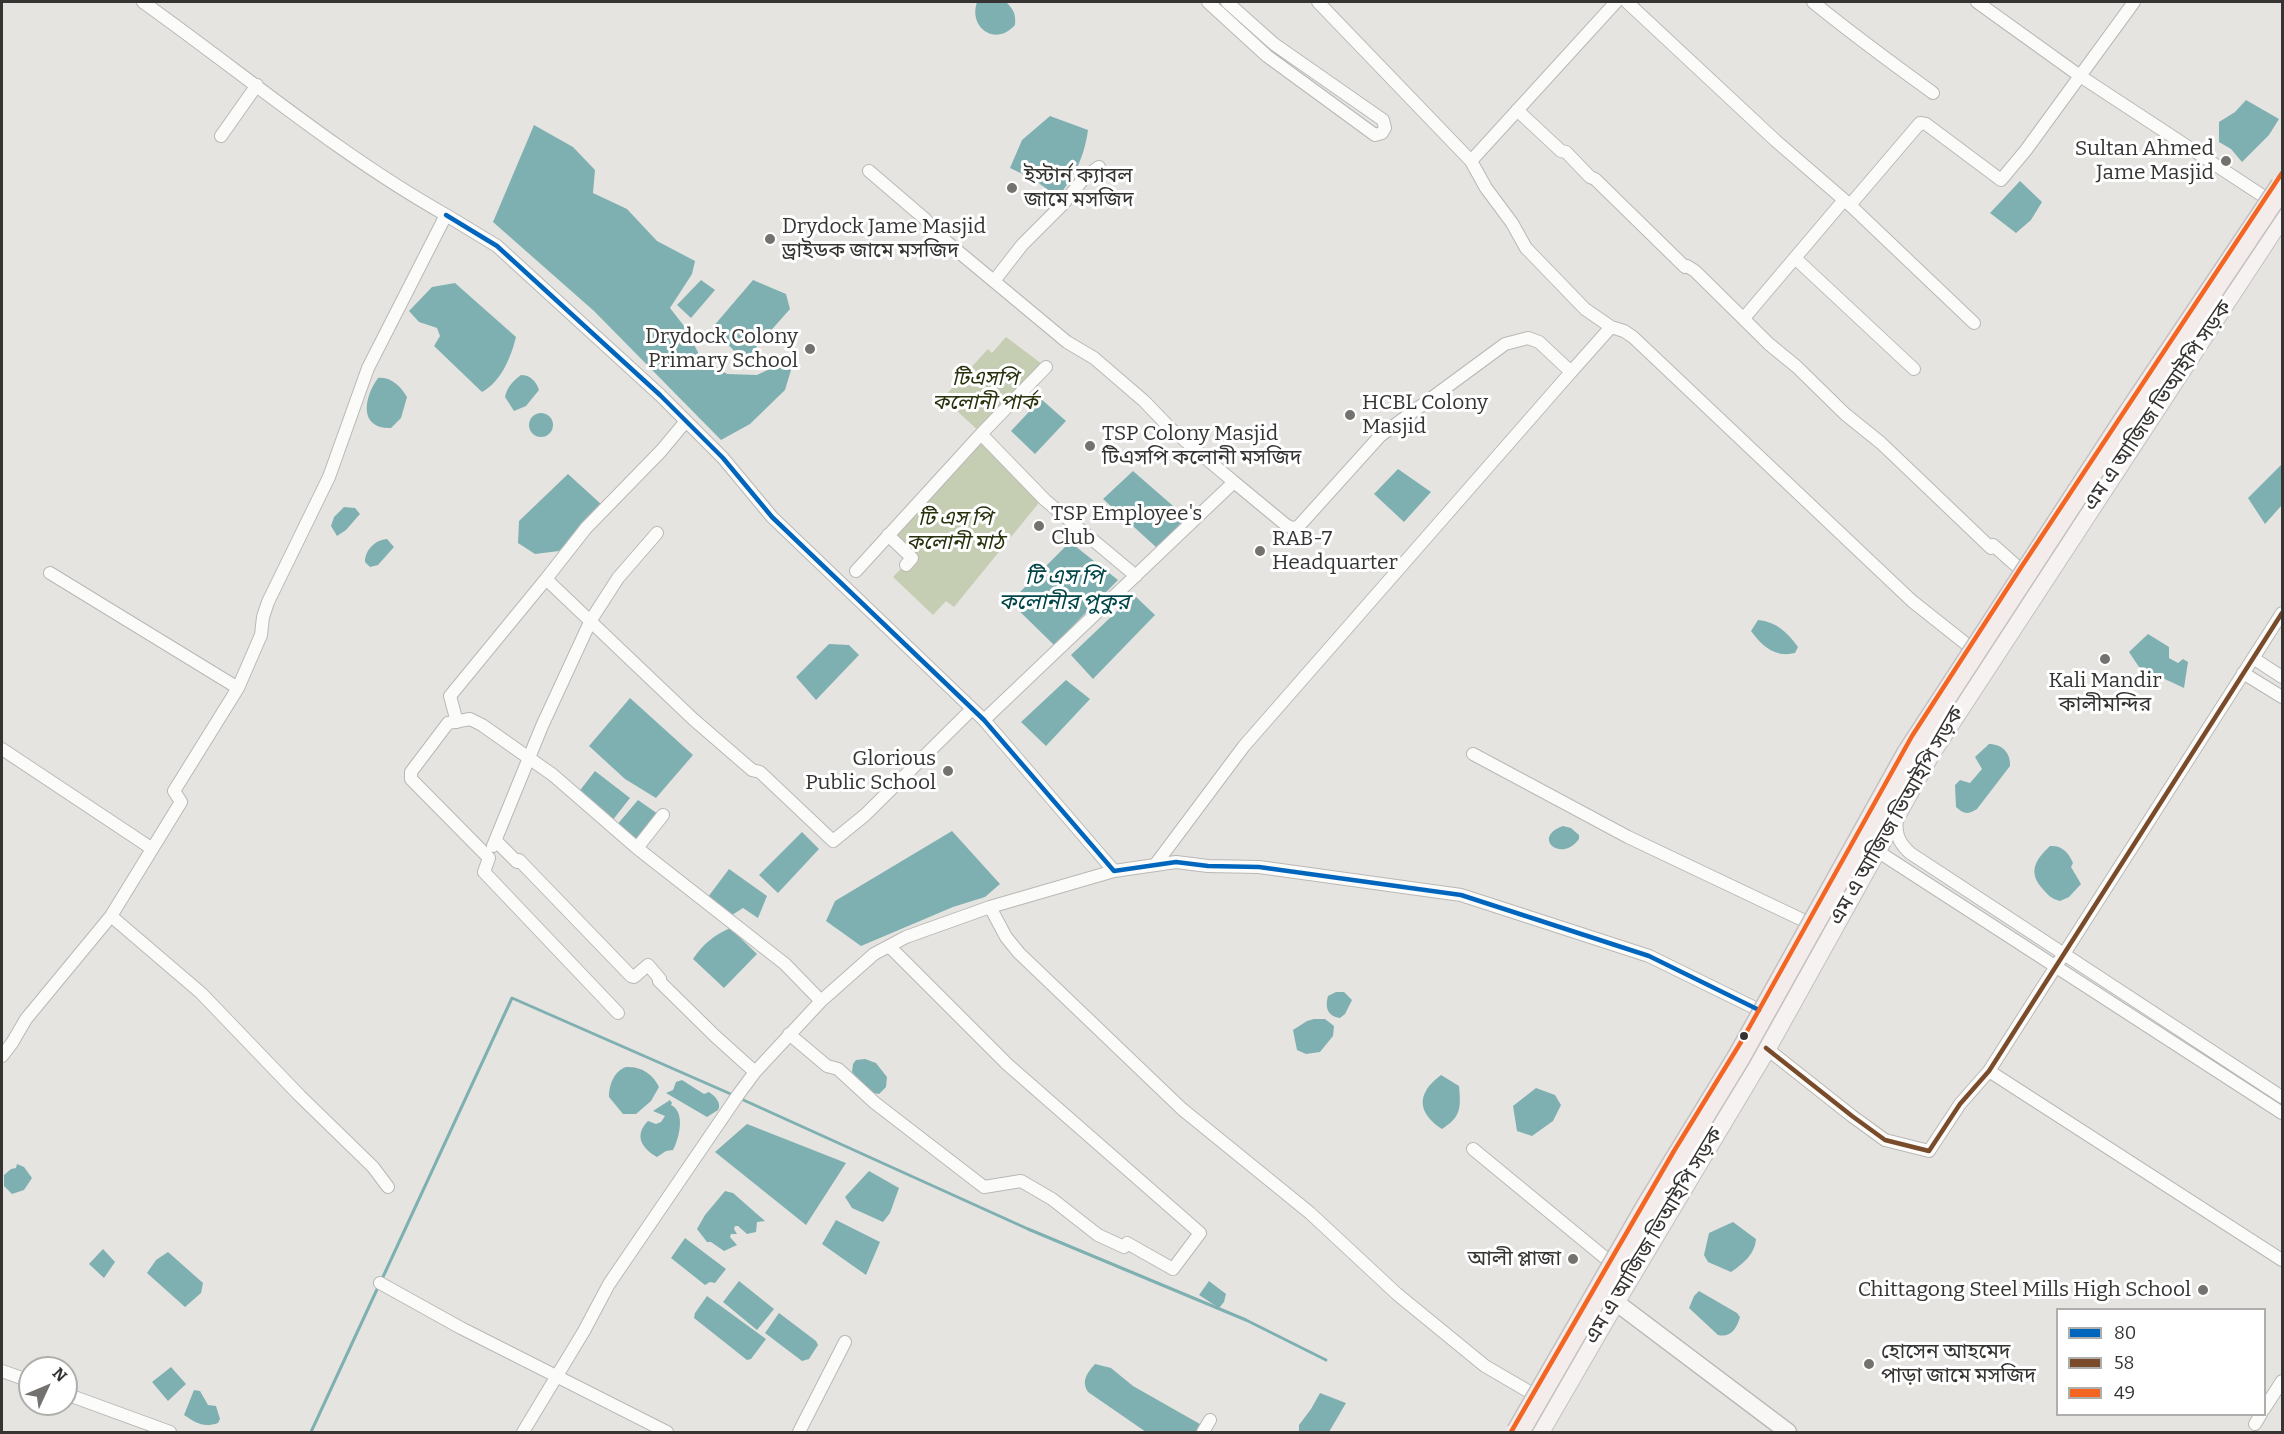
<!DOCTYPE html>
<html>
<head>
<meta charset="utf-8">
<style>
  body { margin:0 }
  #map { position:relative; width:2284px; height:1434px; overflow:hidden; background:#e6e4e1; font-family:Bitter,serif }
  canvas { display:block }
  .frame { position:absolute; inset:0; border:3px solid #353432; pointer-events:none }
  .legend { position:absolute; left:2056px; top:1308px; width:210px; height:108px; box-sizing:border-box; background:#fff; border:2px solid #aeaead; margin:0; padding:8px 10px; list-style:none; font-size:18px; color:#353432 }
  .legend li { display:flex; align-items:center; gap:12px; height:30px }
  .legend b { width:30px; border:2px solid #aeaead }
  .north { position:absolute; left:18px; top:1356px; width:60px; height:60px; box-sizing:border-box; background:#fff; border:2px solid #aeaead; border-radius:50%; rotate:46deg; font-size:16px; font-weight:700; line-height:24px; text-align:center; color:#353432 }
  .north::after { content:''; display:block; margin:auto; width:21px; height:27px; background:#73726f; clip-path:polygon(50% 0,100% 100%,50% 72%,0 100%) }
</style>
</head>
<body>
<div id="map">
<canvas width="2284" height="1434"></canvas>
<div class="frame"></div>
<ul class="legend">
<li><b style="height:8px;background:#0065bd"></b>80</li>
<li><b style="height:8px;background:#7a4b2a"></b>58</li>
<li><b style="height:8px;background:#f26522"></b>49</li>
</ul>
<div class="north">N</div>
</div>
<script>
const c = document.querySelector('canvas').getContext('2d');
c.lineJoin = 'round';
function paint(path, color) { c.fillStyle = color; c.fill(path, 'evenodd'); }
function strokePath(path, color, width, dash) { c.strokeStyle = color; c.lineWidth = width; c.lineCap = dash ? 'butt' : 'round'; c.setLineDash(dash || []); c.stroke(path); }
function label(font, color, halo, rows, align = 'center') {
  c.font = font + ' Bitter,"Noto Sans Bengali",serif'; c.lineWidth = 6; c.setLineDash([]); c.textBaseline = 'middle'; c.strokeStyle = halo; c.fillStyle = color; for (const [text, x, y, turn = 0] of rows) {
    c.save(); c.translate(x, y); c.rotate((+turn || 0) * Math.PI / 180); c.textAlign = isNaN(turn) ? turn : align; if (halo) c.strokeText(text, 0, 0); c.fillText(text, 0, 0); c.restore();
  }
}
const green = new Path2D(`
  M1006,337L1046,367L981,434L1042,499L954,607L946,601L933,615L893,577L911,558L888,535L981,433L943,398L988,349L992,353Z`);
const water = new Path2D(`
  M977,2H1006C1014,10 1016,14 1015,25C996,47 968,28 977,2Z
  M2246,100L2279,119L2269,135L2242,162L2231,149L2219,142V122L2235,112Z
  M1050,116L1088,130C1084,158 1075,175 1058,197L1033,179L1010,168L1022,140Z
  M534,125L573,147L595,170L593,193L627,209L657,241L695,261L692,274L670,308L684,326L700,356L727,374L757,375L780,364L791,370L785,390L750,424L721,440L594,311L493,222Z
  M2020,181L2042,202L2031,220L2016,233L1990,213Z
  M701,280L715,290L691,318L677,305Z
  M753,280L786,294L790,309L744,361L712,328Z
  M455,283L516,337C511,357 501,382 482,392L434,346L440,336L437,328L419,322L409,311L432,287Z
  M521,375C530,375 536,381 539,390L526,406L514,411L505,397C507,387 513,381 521,375Z
  M378,378C391,376 401,387 407,397L401,418L391,428C358,429 364,397 378,378Z
  M1041,399L1066,421L1035,454L1011,431Z
  M529 425a12 12 0 1 1 24 0a12 12 0 1 1-24 0Z
  M2282,464V505L2265,524L2248,498Z
  M1398,469L1431,492L1404,522L1374,494Z
  M1133,471L1188,519L1156,547L1103,499Z
  M568,474L602,505L559,551L535,554L518,543L519,521Z
  M344,507L355,508L360,514L346,530L337,536L331,526L334,517Z
  M387,539L394,547L378,565L370,567L365,562C365,550 375,540 387,539Z
  M1070,542L1118,580L1054,645L1010,602Z
  M1134,595L1155,615L1093,679L1071,655Z
  M1758,620C1777,622 1787,632 1798,647L1795,653C1775,658 1762,646 1751,631Z
  M2148,634L2169,647V658L2178,663L2183,659L2188,662L2184,688L2139,667L2129,652Z
  M829,644L849,645L859,655L816,700L796,677Z
  M1066,680L1090,699L1046,746L1021,722Z
  M630,698L693,755L656,798L625,779L589,746Z
  M1989,744C2002,744 2011,753 2010,766L1977,809C1967,815 1964,814 1956,807L1955,785L1960,780L1970,783L1982,769L1975,757Z
  M595,771L630,798L612,821L578,793Z
  M638,800L658,814L636,844L616,826Z
  M1563,826L1571,828L1579,835V839C1561,864 1531,837 1563,826Z
  M952,831L1000,884L985,897L953,907L861,946L826,921L835,901Z
  M802,832L819,849L778,893L759,875Z
  M2050,846C2062,845 2069,853 2073,863L2071,867L2081,884L2069,897L2060,901C2051,899 2047,894 2041,887C2028,871 2036,859 2050,846Z
  M729,869L767,896L758,918L743,908L732,915L708,897Z
  M730,928L757,954L724,988L693,959C703,944 713,936 730,928Z
  M1336,992H1344L1352,1000L1345,1014L1340,1018C1327,1016 1325,1007 1328,996Z
  M1314,1019H1325L1334,1026L1333,1036L1320,1052L1306,1054L1297,1050L1293,1030L1307,1021Z
  M865,1059L876,1063L887,1077L886,1087L879,1094L868,1092L852,1072L853,1064L856,1060Z
  M626,1067C641,1066 653,1074 659,1087L651,1101L636,1114H623L609,1097C609,1085 614,1071 626,1067Z
  M1441,1075L1459,1086C1461,1108 1461,1117 1442,1129C1428,1120 1416,1106 1427,1089C1430,1084 1436,1079 1441,1075Z
  M682,1080L704,1094L709,1092C715,1096 722,1103 718,1110L707,1117L666,1093L673,1090L676,1082Z
  M1536,1088L1555,1095L1561,1105L1553,1121L1532,1136L1517,1131L1513,1106Z
  M670,1100L672,1103L671,1105C686,1112 679,1139 673,1150L666,1151L657,1157C641,1148 634,1135 648,1121L656,1124L661,1122L665,1116L653,1111Z
  M747,1124L846,1163L806,1225L715,1152Z
  M17,1164L24,1167L32,1178L24,1190L12,1194L4,1186V1175L11,1169L16,1168Z
  M869,1171L899,1188L890,1213L883,1222L852,1208L845,1197Z
  M725,1191L733,1193L765,1221L757,1222L756,1232L747,1234L738,1226H735L734,1229L737,1234H731L730,1237L737,1245L724,1251L711,1242H707L697,1229L705,1215Z
  M836,1220L880,1242L866,1275L822,1244Z
  M1733,1222L1756,1239C1755,1254 1743,1264 1731,1272L1708,1262L1704,1255L1709,1233Z
  M685,1238L726,1269L715,1283L710,1282L705,1285L671,1258Z
  M103,1249L115,1262L104,1278L89,1264Z
  M168,1252L203,1283L201,1293L185,1307L147,1273L156,1260Z
  M739,1281L774,1309L757,1330L723,1302Z
  M1209,1281L1226,1294L1224,1302L1219,1308L1199,1295Z
  M1699,1291L1737,1313L1740,1317C1737,1328 1731,1338 1718,1335L1689,1308L1694,1296Z
  M707,1296L766,1339L751,1359L747,1360L694,1318L695,1313Z
  M779,1313L816,1341L818,1345L809,1359L802,1361L765,1333Z
  M1095,1364L1111,1368L1133,1386L1214,1432H1146L1088,1392C1081,1381 1087,1373 1095,1364Z
  M171,1367L186,1384L168,1401L152,1382Z
  M194,1390L200,1391L208,1405L216,1406L220,1419L218,1423C203,1428 196,1423 184,1415Z
  M1320,1393L1346,1403L1329,1432H1299V1425L1311,1409Z`);
const stream = new Path2D(`
  M739,1098L1028,1229L1246,1320L1326,1360
  M382,1279L512,998L733,1095
  M311,1432L379,1285`);
const street = new Path2D(`
  M1208,2L1267,56L1375,135L1382,133L1385,128L1383,120L1274,44L1227,2
  M1318,2L1471,161L1616,2
  M1627,2L1776,141L1850,205L1974,323
  M1813,2C1852,34 1892,63 1933,93
  M2134,2L2080,76L2266,198L2272,206
  M1517,110L1561,151L1566,152L1590,177L1595,179L1685,267L1687,266L1695,271L1769,344L1797,367L1845,414L1881,443L1991,548L1993,545L2020,569
  M221,136L257,85
  M1471,161L1486,188L1512,223L1526,248L1585,309L1611,327
  M869,171L925,219L936,233L1067,342L1094,358L1144,401L1170,428L1234,482
  M1850,205L1920,123L1926,124L2001,180L2026,150L2080,76L1977,2
  M446,215L497,246L660,395L723,458L772,517L984,720L1114,871L1176,862L1208,866L1259,867L1461,895L1649,956L1759,1010
  M1795,258L1914,369
  M994,281L1022,245L1063,204L1085,177L1099,167
  M1744,318L1844,200
  M981,434L1046,367
  M888,535L912,558L906,565
  M856,571L981,434L1045,500L1136,576
  M50,573L238,688
  M546,579L586,528L661,451L686,421
  M2253,658L2282,677
  M2243,673L2282,697
  M984,720L1234,482L1286,525L1292,528L1298,527L1380,436L1505,344L1528,338L1539,342L1571,372L1611,327L1624,331L1633,337L1912,601L1970,647
  M457,722L450,696L546,579L693,719L752,770L760,772L833,841L865,815L972,709
  M2,749L151,848
  M1473,754L1628,837L1807,922
  M1897,817C1895,833 1898,842 1910,853L2282,1097
  M496,841L517,862L519,860L631,976L634,977L648,965L660,979L659,981L715,1036L755,1072
  M493,846L542,726L591,620L618,578L657,533
  M1871,847L2282,1113
  M637,848L663,815
  M1155,865L1244,746L1571,372
  M990,907L1006,937L1019,953L1182,1109L1310,1213L1397,1294L1485,1366L1533,1394
  M111,916L201,993L300,1096L373,1167L388,1187
  M618,1013L484,872L489,858L411,779V772L448,723L470,719L482,725L553,775L637,848L785,964L821,1001
  M789,1034L827,1066L838,1069L875,1103L984,1187L1021,1181L1052,1199L1098,1235L1124,1247L1127,1243L1173,1269L1200,1233L1007,1064L889,946
  M1766,1048L1852,1116L1885,1140L1929,1151L1960,1104L1989,1071L2282,613
  M2,1056L12,1043L26,1019L111,916L181,802L174,791L238,688L261,635L263,617L268,602L329,477L368,368L446,215C338,154 244,74 143,2
  M1989,1071L2282,1260
  M1473,1149L1609,1261
  M380,1283L461,1328L667,1432
  M2,1371L30,1381
  M66,1394L170,1432
  M2264,1409L2282,1381
  M2255,1424L2261,1414
  M523,1432L584,1331L609,1284L738,1095L755,1072L821,1001L874,954L906,937L990,907L1114,871
  M799,1432L845,1342
  M1203,1432L1210,1420`);
const secondary = new Path2D(`
  M1605,1294L1788,1432`);
const primary = new Path2D(`
  M1539,1432L1615,1301L1766,1048L1930,753L2282,215`);
const highwayBridge = new Path2D(`
  M1518,1432L1648,1206L1739,1057L1908,754L2126,419L2282,186`);
const bus1 = new Path2D(`
  M446,215L497,246L660,395L723,458L772,517L984,720L1114,871L1176,862L1208,866L1259,867L1461,895L1649,956L1759,1010`);
const bus2 = new Path2D(`
  M1766,1048L1852,1116L1885,1140L1929,1151L1960,1104L1989,1071L2282,613`);
const bus3 = new Path2D(`
  M1511,1432L1674,1151L1741,1042L1912,736L2020,569L2282,173`);
const markers = [
  [2226,161,6,"#73726f"],
  [1012,188,6,"#73726f"],
  [770,239,6,"#73726f"],
  [810,349,6,"#73726f"],
  [1350,415,6,"#73726f"],
  [1090,446,6,"#73726f"],
  [1039,526,6,"#73726f"],
  [1260,551,6,"#73726f"],
  [2105,659,6,"#73726f"],
  [948,771,6,"#73726f"],
  [1744,1036,5,"#353432"],
  [1573,1259,6,"#73726f"],
  [2203,1290,6,"#73726f"],
  [1869,1364,6,"#73726f"]
];
const poiNames = [
  ["Sultan Ahmed",2214,149,"right"],
  ["Jame Masjid",2214,173,"right"],
  ["ইস্টার্ন ক্যাবল",1024,176],
  ["জামে মসজিদ",1024,200],
  ["Drydock Jame Masjid",782,227],
  ["ড্রাইডক জামে মসজিদ",782,251],
  ["Drydock Colony",798,337,"right"],
  ["Primary School",798,361,"right"],
  ["HCBL Colony",1362,403],
  ["Masjid",1362,427],
  ["TSP Colony Masjid",1102,434],
  ["টিএসপি কলোনী মসজিদ",1102,458],
  ["TSP Employee's",1051,514],
  ["Club",1051,538],
  ["RAB-7",1272,539],
  ["Headquarter",1272,563],
  ["Kali Mandir",2105,681,"center"],
  ["কালীমন্দির",2105,705,"center"],
  ["Glorious",936,759,"right"],
  ["Public School",936,783,"right"],
  ["আলী প্লাজা",1561,1259,"right"],
  ["Chittagong Steel Mills High School",2191,1290,"right"],
  ["হোসেন আহমেদ",1881,1352],
  ["পাড়া জামে মসজিদ",1881,1376]
];
const parkNames = [
  ["টিএসপি",985,379],
  ["কলোনী পার্ক",985,403],
  ["টি এস পি",955,519],
  ["কলোনী মাঠ",955,543]
];
const streetNames = [
  ["এম এ আজিজ ভিআইপি সড়ক",2158,406,-56],
  ["এম এ আজিজ ভিআইপি সড়ক",1897,816,-60],
  ["এম এ আজিজ ভিআইপি সড়ক",1654,1236,-59]
];
const waterNames = [
  ["টি এস পি",1064,578],
  ["কলোনীর পুকুর",1064,603]
];
paint(green, '#c5cdb3');
paint(water, '#7fb0b1');
strokePath(stream, '#7fb0b1', 3);
strokePath(street, '#b9b8b6', 14);
strokePath(secondary, '#b9b8b6', 19);
strokePath(primary, '#c2c1c0', 22);
strokePath(street, '#fbfbfa', 12);
strokePath(secondary, '#f9f6f6', 16);
strokePath(primary, '#f6f2f2', 20);
strokePath(highwayBridge, '#c2c1c0', 25, []);
strokePath(highwayBridge, '#f3eceb', 22);
strokePath(bus1, '#0065bd', 4.5);
strokePath(bus2, '#7a4b2a', 4.5);
strokePath(bus3, '#f26522', 4.5);
for (const [x, y, r, color] of markers) { const dot = new Path2D(); dot.arc(x, y, r, 0, 2 * Math.PI); c.fillStyle = color; c.fill(dot); strokePath(dot, '#fff', 2); }
label('21px', '#353432', '#fff', poiNames, 'left');
label('italic 21px', '#28320c', '#fff', parkNames);
label('21px', '#353432', '#fff', streetNames);
label('italic 22px', '#004547', '#fff', waterNames);
</script>
</body>
</html>
